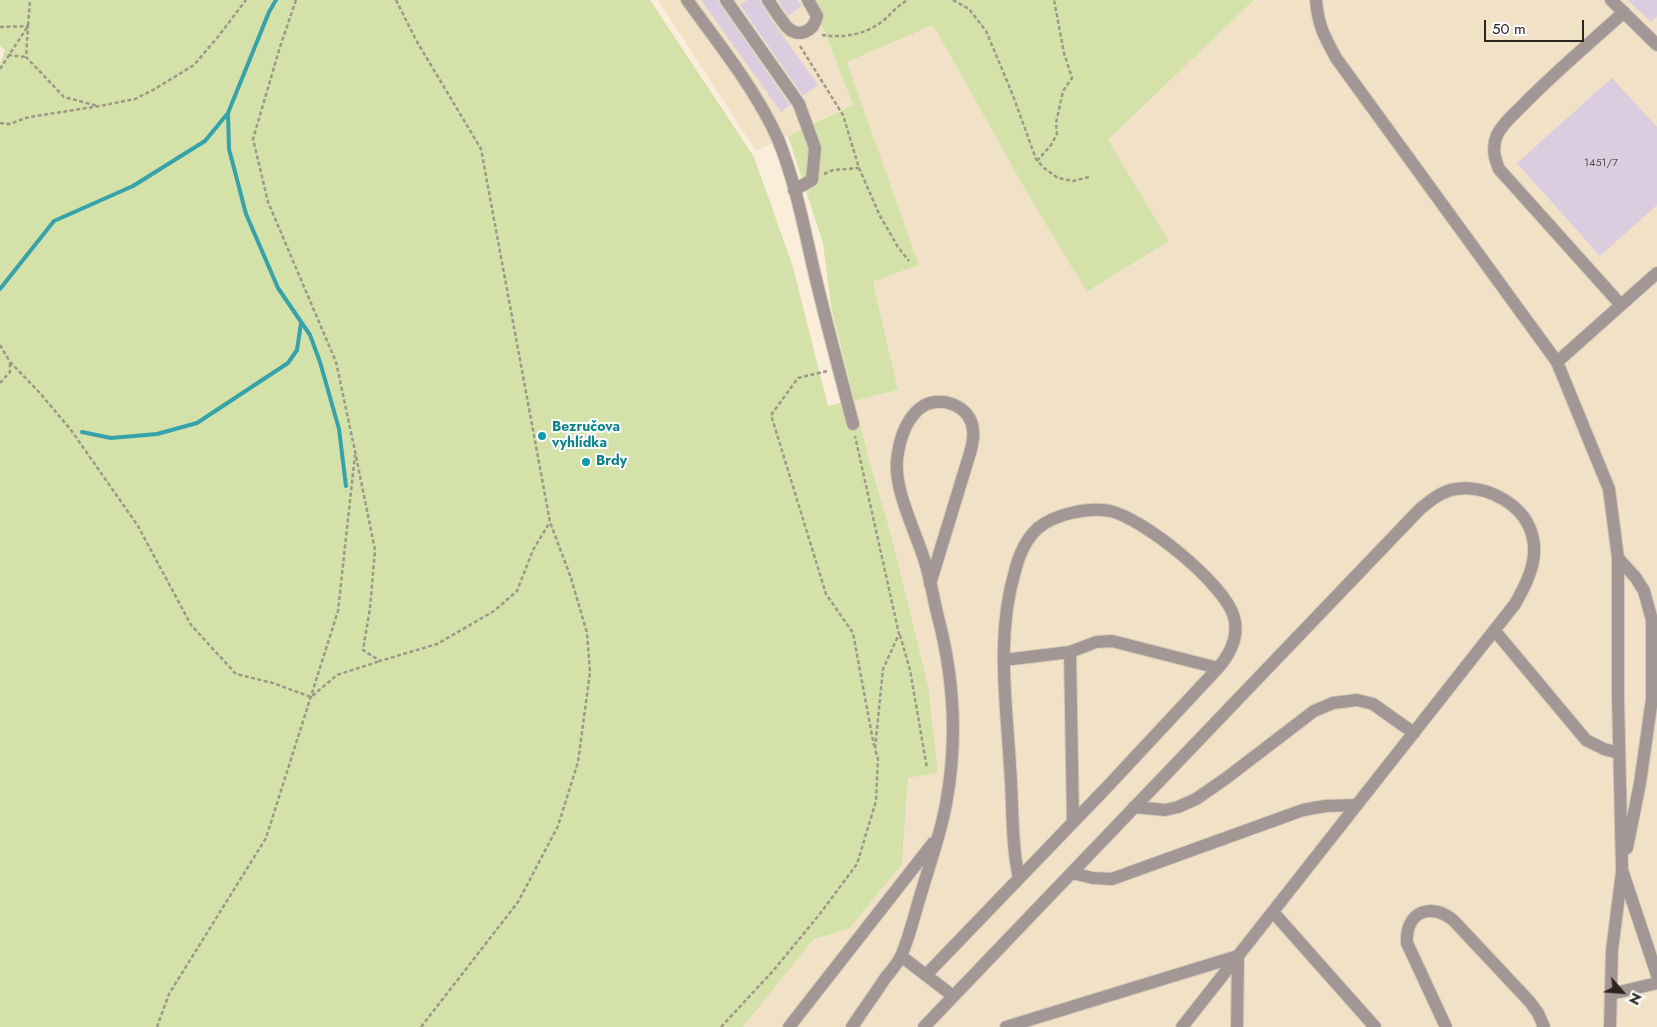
<!DOCTYPE html>
<html>
<head>
<meta charset="utf-8">
<style>
  body { margin:0 }
  #map { position:relative; width:1657px; height:1027px; overflow:hidden; background:#faeeda; font-family:Jost,sans-serif }
  canvas { display:block }
  .north { position:absolute; left:1597px; top:967px; width:50px; height:50px; -webkit-text-stroke:4px #fff; paint-order:stroke; rotate:117deg; font-size:14px; font-weight:700; line-height:20px; text-align:center; color:#29251e }
  .north::after { content:''; display:block; margin:auto; width:18px; height:22px; background:#29251e; clip-path:polygon(50% 0,100% 100%,50% 72%,0 100%) }
  .scale { position:absolute; left:1484px; top:20px; width:100px; height:22px; box-sizing:border-box; border:2px solid #29251e; border-top:0; padding-left:6px; font-size:15px; line-height:18px; white-space:nowrap; color:#29251e; -webkit-text-stroke:4px #fff; paint-order:stroke }
</style>
</head>
<body>
<div id="map">
<canvas width="1657" height="1027"></canvas>
<div class="north">N</div>
<div class="scale">50 m</div>
</div>
<script>
const c = document.querySelector('canvas').getContext('2d');
c.lineJoin = 'round';
function paint(path, color) { c.fillStyle = color; c.fill(path, 'evenodd'); }
function strokePath(path, color, width, dash) { c.strokeStyle = color; c.lineWidth = width; c.lineCap = dash ? 'butt' : 'round'; c.setLineDash(dash || []); c.stroke(path); }
function label(font, color, halo, rows, align = 'center') {
  c.font = font + ' Jost,sans-serif'; c.lineWidth = 4; c.setLineDash([]); c.textBaseline = 'middle'; c.strokeStyle = halo; c.fillStyle = color; for (const [text, x, y, turn = 0] of rows) {
    c.save(); c.translate(x, y); c.rotate((+turn || 0) * Math.PI / 180); c.textAlign = isNaN(turn) ? turn : align; if (halo) c.strokeText(text, 0, 0); c.fillText(text, 0, 0); c.restore();
  }
}
const built = new Path2D(`
  M658,0H818L813,2L853,105L756,151Z
  M1254,0H1657V1027H743L814,939L849,929L902,864L908,778L938,773L871,466L854,401L898,390L873,282L919,265L847,62L933,25L1026,191L1088,292L1169,241L1108,140Z`);
const green = new Path2D(`
  M0,0H650L754,157L793,267L828,406L854,400L831,307L823,243L788,136L853,105L813,2L818,0H1254L1108,140L1169,241L1087,292L1026,191L933,25L847,62L919,265L873,282L898,390L854,401L871,466L891,535L928,686L938,773L908,778L902,864L849,929L814,939L743,1027H0V64L5,50L0,46Z`);
const stream = new Path2D(`
  M276,0L269,12L228,113L229,149L246,214L278,288L310,335L320,362L339,429L346,486
  M0,289L54,221L133,186L205,141L228,113
  M82,432L111,438L157,434L197,423L288,363L297,350L301,323`);
const building = new Path2D(`
  M701,0H717L790,105L781,112Z
  M747,0H760L770,18L818,85L803,96L740,5Z
  M778,0H797L802,6L788,16Z
  M1628,0H1657V16L1651,22Z
  M1612,78L1657,127V205L1600,256L1517,163Z`);
const path = new Path2D(`
  M296,0L280,47L253,139L268,202L336,362L355,451L375,550L370,608L363,650L380,661L437,644L494,611L517,591L533,550L550,522
  M396,0L416,40L481,149L550,522L571,578L587,633L590,672L578,762L558,826L518,902L421,1027
  M953,0L969,9L986,31L1012,93L1036,159L1044,168L1058,178L1073,181L1089,177
  M0,27L28,26L26,57L64,97L98,106
  M822,35C844,38 866,35 884,20C892,13 898,5 908,0
  M800,46L843,115L859,168L880,216L898,247L909,261
  M8,55L26,57
  M0,69L28,26L30,0
  M0,123L9,124L29,117L100,106L135,99L153,90L194,65L217,38L246,0
  M1037,161L1051,145L1057,134L1056,123L1063,91L1072,78L1064,53L1054,0
  M824,174L833,170L859,168
  M0,345L10,362L39,392L71,430L138,526L191,625L236,674L273,683L311,697L337,675L380,661
  M827,371L798,378L771,415L826,594L853,633L874,746
  M0,383L10,372V362
  M900,635L910,670L927,768
  M157,1027L169,994L266,838L338,611L355,455
  M721,1027L773,971L819,915L857,864L876,801L878,759L875,749L883,669L899,634L855,436`);
const minor = new Path2D(`
  M687,0C719,44 756,90 778,139C795,181 804,227 814,271C826,322 840,373 853,424
  M726,0L799,104L815,148L812,180L794,190
  M768,0C774,9 780,19 787,27C799,39 814,31 817,16L808,0
  M1316,0C1318,25 1324,36 1336,58L1557,362L1609,489L1618,558V697L1622,870L1657,975
  M1611,0L1657,45
  M1621,305L1499,169C1494,157 1492,147 1497,135C1502,124 1513,115 1522,106C1554,73 1590,43 1624,12
  M1557,362L1657,273
  M1618,558L1636,578L1644,591L1652,620V699L1640,783L1627,848
  M1495,631L1586,740L1604,749L1619,753
  M1070,652L1073,822
  M1004,660L1070,652L1096,642L1112,641L1218,668
  M1134,807L1165,810L1178,807L1196,799L1225,779L1314,711L1333,703L1357,700L1373,704L1414,733
  M1072,873L1093,878L1112,879L1303,810L1325,806L1357,805
  M1273,912L1375,1027
  M901,956L953,996
  M926,975L1108,786L1218,668C1231,653 1239,636 1234,617C1225,584 1143,518 1110,511C1088,507 1055,514 1038,528C1026,539 1019,555 1015,571C996,635 1006,700 1010,766C1013,803 1011,842 1019,878
  M1611,994L1657,983
  M789,1027L933,843
  M852,1027C863,1010 875,994 886,977C891,971 898,963 901,956C910,936 916,908 923,887C931,860 941,832 946,804C958,740 954,676 937,613C933,596 930,578 925,562C916,532 894,491 897,460C899,442 904,422 919,409C938,393 972,405 973,431C974,438 972,446 970,453L930,584
  M924,1027L1420,509C1431,500 1442,491 1456,489C1488,484 1527,506 1533,539C1538,561 1526,585 1515,604L1182,1027
  M1006,1027L1238,956L1237,1027
  M1446,1027L1407,943C1405,912 1431,901 1454,921L1530,1002L1538,1013L1544,1027
  M1610,1027L1612,950L1622,872`);
const markers = [
  [542,436,5,"#0f9aa8"],
  [586,462,5,"#0f9aa8"]
];
const numberNames = [
  ["1451/7",1601,163]
];
const cultureNames = [
  ["Bezručova",552,428],
  ["vyhlídka",552,444],
  ["Brdy",596,462]
];
paint(built, '#f1e2c7');
paint(green, '#d4e1a9');
strokePath(stream, '#36a2aa', 4);
paint(building, '#dbcddf');
strokePath(minor, '#d4cab8', 14);
strokePath(path, '#9f9788', 2.5, [4, 2.5]);
strokePath(minor, '#a29794', 12);
for (const [x, y, r, color] of markers) { const dot = new Path2D(); dot.arc(x, y, r, 0, 2 * Math.PI); c.fillStyle = color; c.fill(dot); strokePath(dot, '#fff', 2); }
label('11px', '#564f4e', null, numberNames);
label('bold 14px', '#0d838f', '#fff', cultureNames, 'left');
</script>
</body>
</html>
